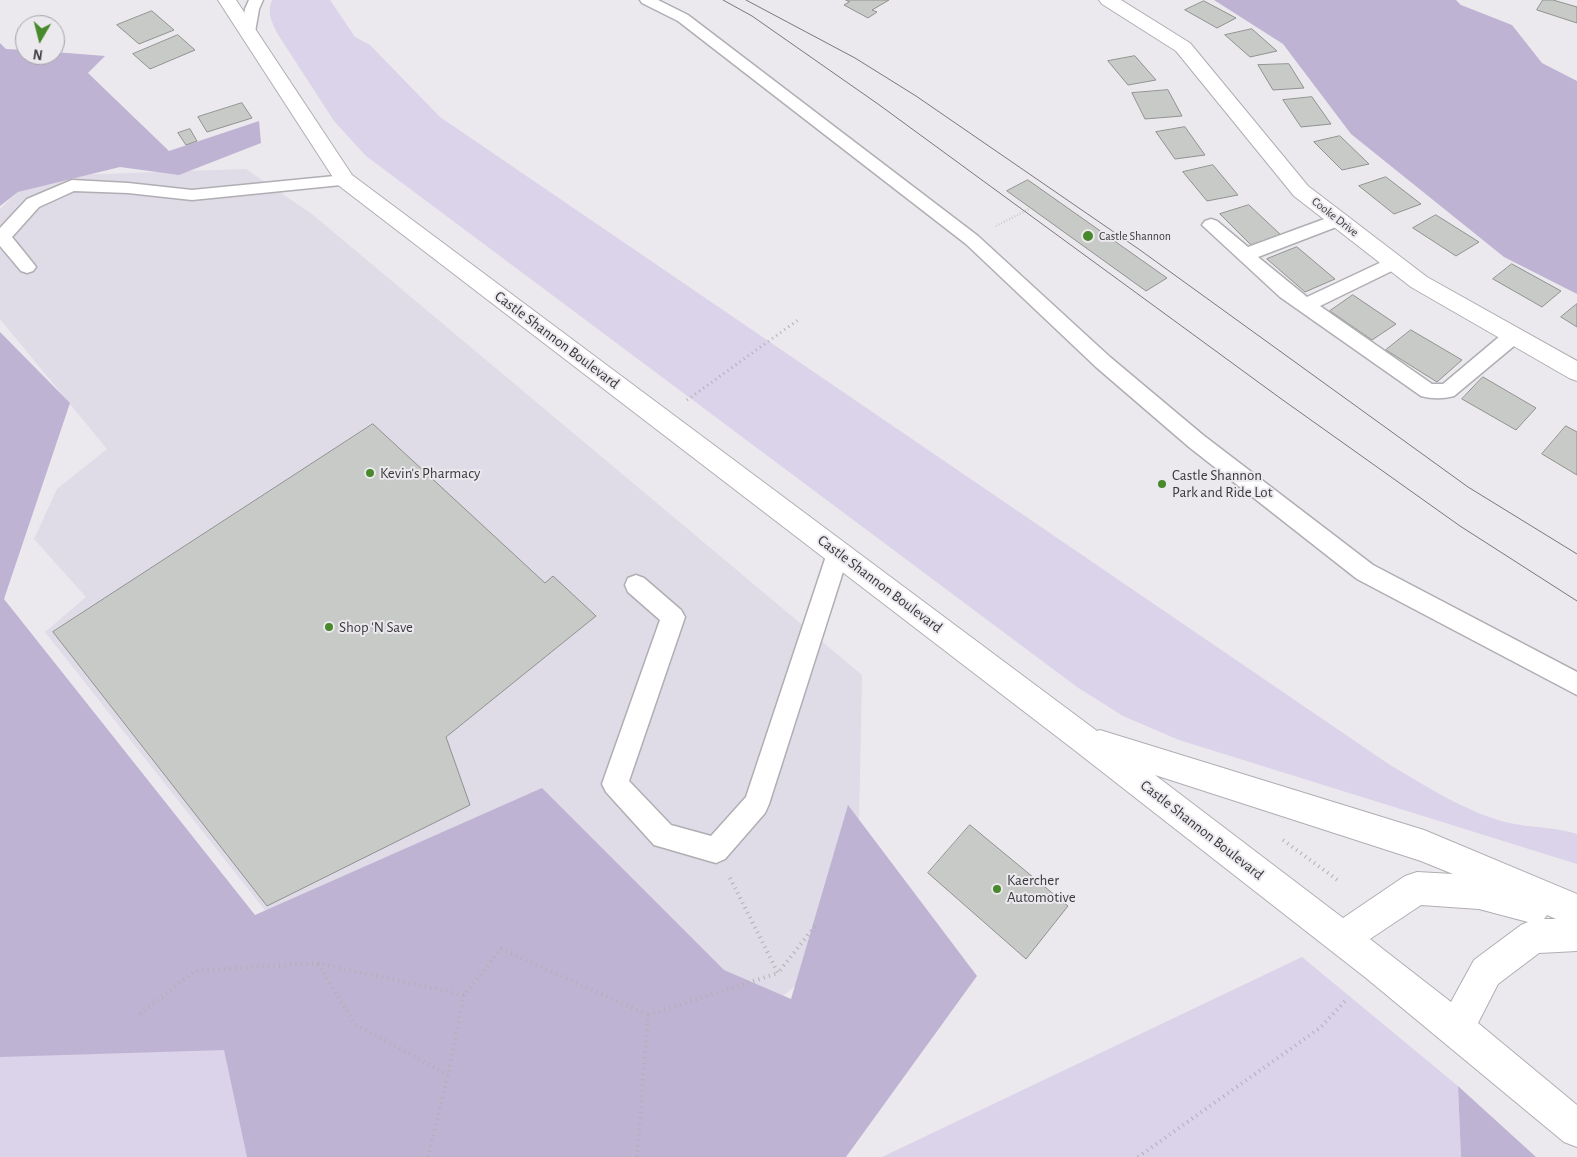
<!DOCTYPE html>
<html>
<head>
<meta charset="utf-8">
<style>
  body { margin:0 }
  #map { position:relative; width:1577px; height:1157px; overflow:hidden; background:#ebe9ee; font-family:"Alegreya Sans",sans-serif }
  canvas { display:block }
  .north { position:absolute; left:15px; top:15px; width:50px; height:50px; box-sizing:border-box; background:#ebe9ee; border:1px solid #a4a2a6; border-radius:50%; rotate:188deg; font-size:14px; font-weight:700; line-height:20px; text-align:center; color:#39383a }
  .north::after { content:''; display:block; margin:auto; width:18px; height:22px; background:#48892b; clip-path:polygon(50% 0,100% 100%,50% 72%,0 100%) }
</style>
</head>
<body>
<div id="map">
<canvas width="1577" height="1157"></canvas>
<div class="north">N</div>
</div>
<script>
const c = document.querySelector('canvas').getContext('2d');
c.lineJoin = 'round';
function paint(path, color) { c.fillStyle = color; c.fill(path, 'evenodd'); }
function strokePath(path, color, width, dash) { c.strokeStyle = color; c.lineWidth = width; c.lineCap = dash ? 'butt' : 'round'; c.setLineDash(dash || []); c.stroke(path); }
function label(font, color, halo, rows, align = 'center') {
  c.font = font + ' "Alegreya Sans",sans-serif'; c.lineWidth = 4; c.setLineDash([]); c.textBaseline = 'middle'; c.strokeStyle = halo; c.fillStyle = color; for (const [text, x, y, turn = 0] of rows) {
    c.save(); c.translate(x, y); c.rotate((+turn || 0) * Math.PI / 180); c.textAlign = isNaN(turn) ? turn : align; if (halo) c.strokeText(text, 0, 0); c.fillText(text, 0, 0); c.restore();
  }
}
const built = new Path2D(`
  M246,169L313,215L862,675L859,820L817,967L762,1014L271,918L45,632L86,597L34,539L57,489L107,449L0,319V209L18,192L75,175Z`);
const green = new Path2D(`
  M272,0H330L355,37L370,45L440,117L1390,765C1428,787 1465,812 1509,823C1532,828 1555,827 1577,834V864L1179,740L1123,716L1077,687L366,156L334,121L277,33C271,20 267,13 272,0Z
  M0,809L341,1157H0Z
  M1302,957L1458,1086L1461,1157H882Z`);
const forest = new Path2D(`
  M1214,0H1456L1461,5L1512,25L1542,63L1577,81V294L1504,257L1351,134L1283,44Z
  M0,43L6,49L25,50V55H55V52L105,56L88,73L169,151L259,121L261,143L179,175L120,167L18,192L0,206Z
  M0,332L70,403L4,599L255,915L542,788L724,970L791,999L848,805L977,976L846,1157H247L224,1050L0,1057Z
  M1458,1086L1536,1157H1461Z`);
const building = new Path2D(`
  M846,0H889L872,10L877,12L868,18L844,5L849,2Z
  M1543,0H1553L1577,7V23L1537,10Z
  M1204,1L1236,18L1217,28L1185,10Z
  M152,11L174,30L139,44L117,25Z
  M1252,29L1277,51L1250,57L1225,35Z
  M178,35L195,50L150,69L133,54Z
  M1135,56L1156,80L1128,85L1108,61Z
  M1289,64L1304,88L1273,90L1258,65Z
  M1168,90L1182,116L1145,119L1132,93Z
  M1312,97L1331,124L1301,127L1283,100Z
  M242,103L252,118L207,132L198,117Z
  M1185,127L1205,155L1175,159L1156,132Z
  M190,129L197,141L186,145L178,133Z
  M1340,136L1369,164L1342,170L1314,142Z
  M1213,165L1238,195L1207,201L1183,172Z
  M1386,177L1421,204L1394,214L1359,186Z
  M1028,180L1167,278L1146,291L1007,191Z
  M1249,205L1281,235L1251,245L1220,214Z
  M1436,215L1479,242L1456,256L1413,228Z
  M1297,247L1335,279L1305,292L1267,259Z
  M1512,264L1561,291L1542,307L1493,279Z
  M1353,295L1396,324L1372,340L1330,311Z
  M1577,304V327L1561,317Z
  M1411,330L1462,360L1437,382L1386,350Z
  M1483,377L1536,408L1516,430L1462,399Z
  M373,424L545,583L553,576L596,616L446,737L470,805L267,906L53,632Z
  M1566,426L1577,432V475L1542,454Z
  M970,825L1068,906L1026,959L928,873Z`);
const pathFar2 = new Path2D(`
  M996,226L1031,208`);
const pathFar1 = new Path2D(`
  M687,400L798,320`);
const path = new Path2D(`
  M1283,840L1339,881
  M730,878L778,973L815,926
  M318,964L355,1024L448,1075
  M140,1014L195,971L317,963L464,995L501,949L648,1015
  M428,1157L448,1075L464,995
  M637,1157L648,1015L778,973
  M1138,1157L1320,1028L1346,1000`);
const lane = new Path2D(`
  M249,0H263L259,9L255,32L253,35H243L241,32L245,9Z
  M640,0H658L688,15L978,236L1110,357L1203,435L1373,565L1577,672V695L1357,579L1189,447L1096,367L966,244L678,21L642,3Z
  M345,175L351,176L353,180L351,184L192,200L128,193L74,191L39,207L12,237L33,263L36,267L33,271L27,273L21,271L0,246V228L27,199L72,180L128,183L192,190Z
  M1338,214L1344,216L1347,220L1344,224L1258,257L1307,297L1388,259L1394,257L1400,259L1403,263L1400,267L1320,306L1432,384H1443L1506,331L1513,329L1520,331L1523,336L1520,341L1454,396C1443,399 1432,399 1421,396L1280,297L1202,225L1205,221L1211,219L1217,221L1248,247Z
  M838,544L846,547L849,553L769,804L765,813L725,859L716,863L654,845L606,792L602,784L660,620L628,592L625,585L628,578L636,575L644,578L681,610L685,617L629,781L671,825L711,836L746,797L827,553L830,547Z`);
const street = new Path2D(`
  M1099,0H1121L1190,43L1308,186L1427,277L1577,361V381L1569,378L1411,287L1294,196L1176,51L1102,4Z`);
const secondary = new Path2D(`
  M218,0H236L352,175L1097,731L1100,730L1424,830L1577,894V951L1539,953L1498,984L1478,1023L1577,1105V1147L1564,1142L1366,978L1073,749L338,185ZM1155,775L1421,861L1453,874L1417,872L1405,876L1343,918ZM1421,905L1479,909L1528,922L1521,925L1474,960L1451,1002L1370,939ZM1547,915L1556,919H1544Z`);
const tram = new Path2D(`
  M723,0L752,16L878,104L1280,398L1460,526L1577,601
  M746,0L855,58L916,96L1140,250L1468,487L1577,554`);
const markers = [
  [1088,236,6,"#48892b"],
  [370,473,5,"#48892b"],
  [1162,484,5,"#48892b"],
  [329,627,5,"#48892b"],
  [997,889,5,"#48892b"]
];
const farStreetnames = [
  ["Cooke Drive",1335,217,38]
];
const farPoinames = [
  ["Castle Shannon",1099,236]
];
const streetNames = [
  ["Castle Shannon Boulevard",557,340,37],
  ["Castle Shannon Boulevard",880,584,37],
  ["Castle Shannon Boulevard",1202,830,38]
];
const poiNames = [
  ["Kevin's Pharmacy",380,473],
  ["Castle Shannon",1172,475],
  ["Park and Ride Lot",1172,492],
  ["Shop 'N Save",339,627],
  ["Kaercher",1007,880],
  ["Automotive",1007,897]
];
paint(built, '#dfdbe7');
paint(green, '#dad3e9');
paint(forest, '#bfb3d4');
paint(building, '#c7cac6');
strokePath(building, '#8f928e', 1);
strokePath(lane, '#b0aeb3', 3);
strokePath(street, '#b0aeb3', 2);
strokePath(secondary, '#b0aeb3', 2);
strokePath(pathFar2, '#b1b0b4', 2.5, [0.5, 2.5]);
strokePath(pathFar1, '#b1b0b4', 3, [1, 4]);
strokePath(path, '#b1b0b4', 4, [1, 4.5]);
paint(lane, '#fff');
paint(street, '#fff');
paint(secondary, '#fff');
strokePath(tram, '#7a787b', 1);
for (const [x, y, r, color] of markers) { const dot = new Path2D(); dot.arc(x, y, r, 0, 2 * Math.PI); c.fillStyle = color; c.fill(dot); strokePath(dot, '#ebe9ee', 2); }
label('12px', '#39383a', '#ebe9ee', farStreetnames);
label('12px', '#39383a', '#ebe9ee', farPoinames, 'left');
label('15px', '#39383a', '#ebe9ee', streetNames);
label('15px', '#39383a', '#ebe9ee', poiNames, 'left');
</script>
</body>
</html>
